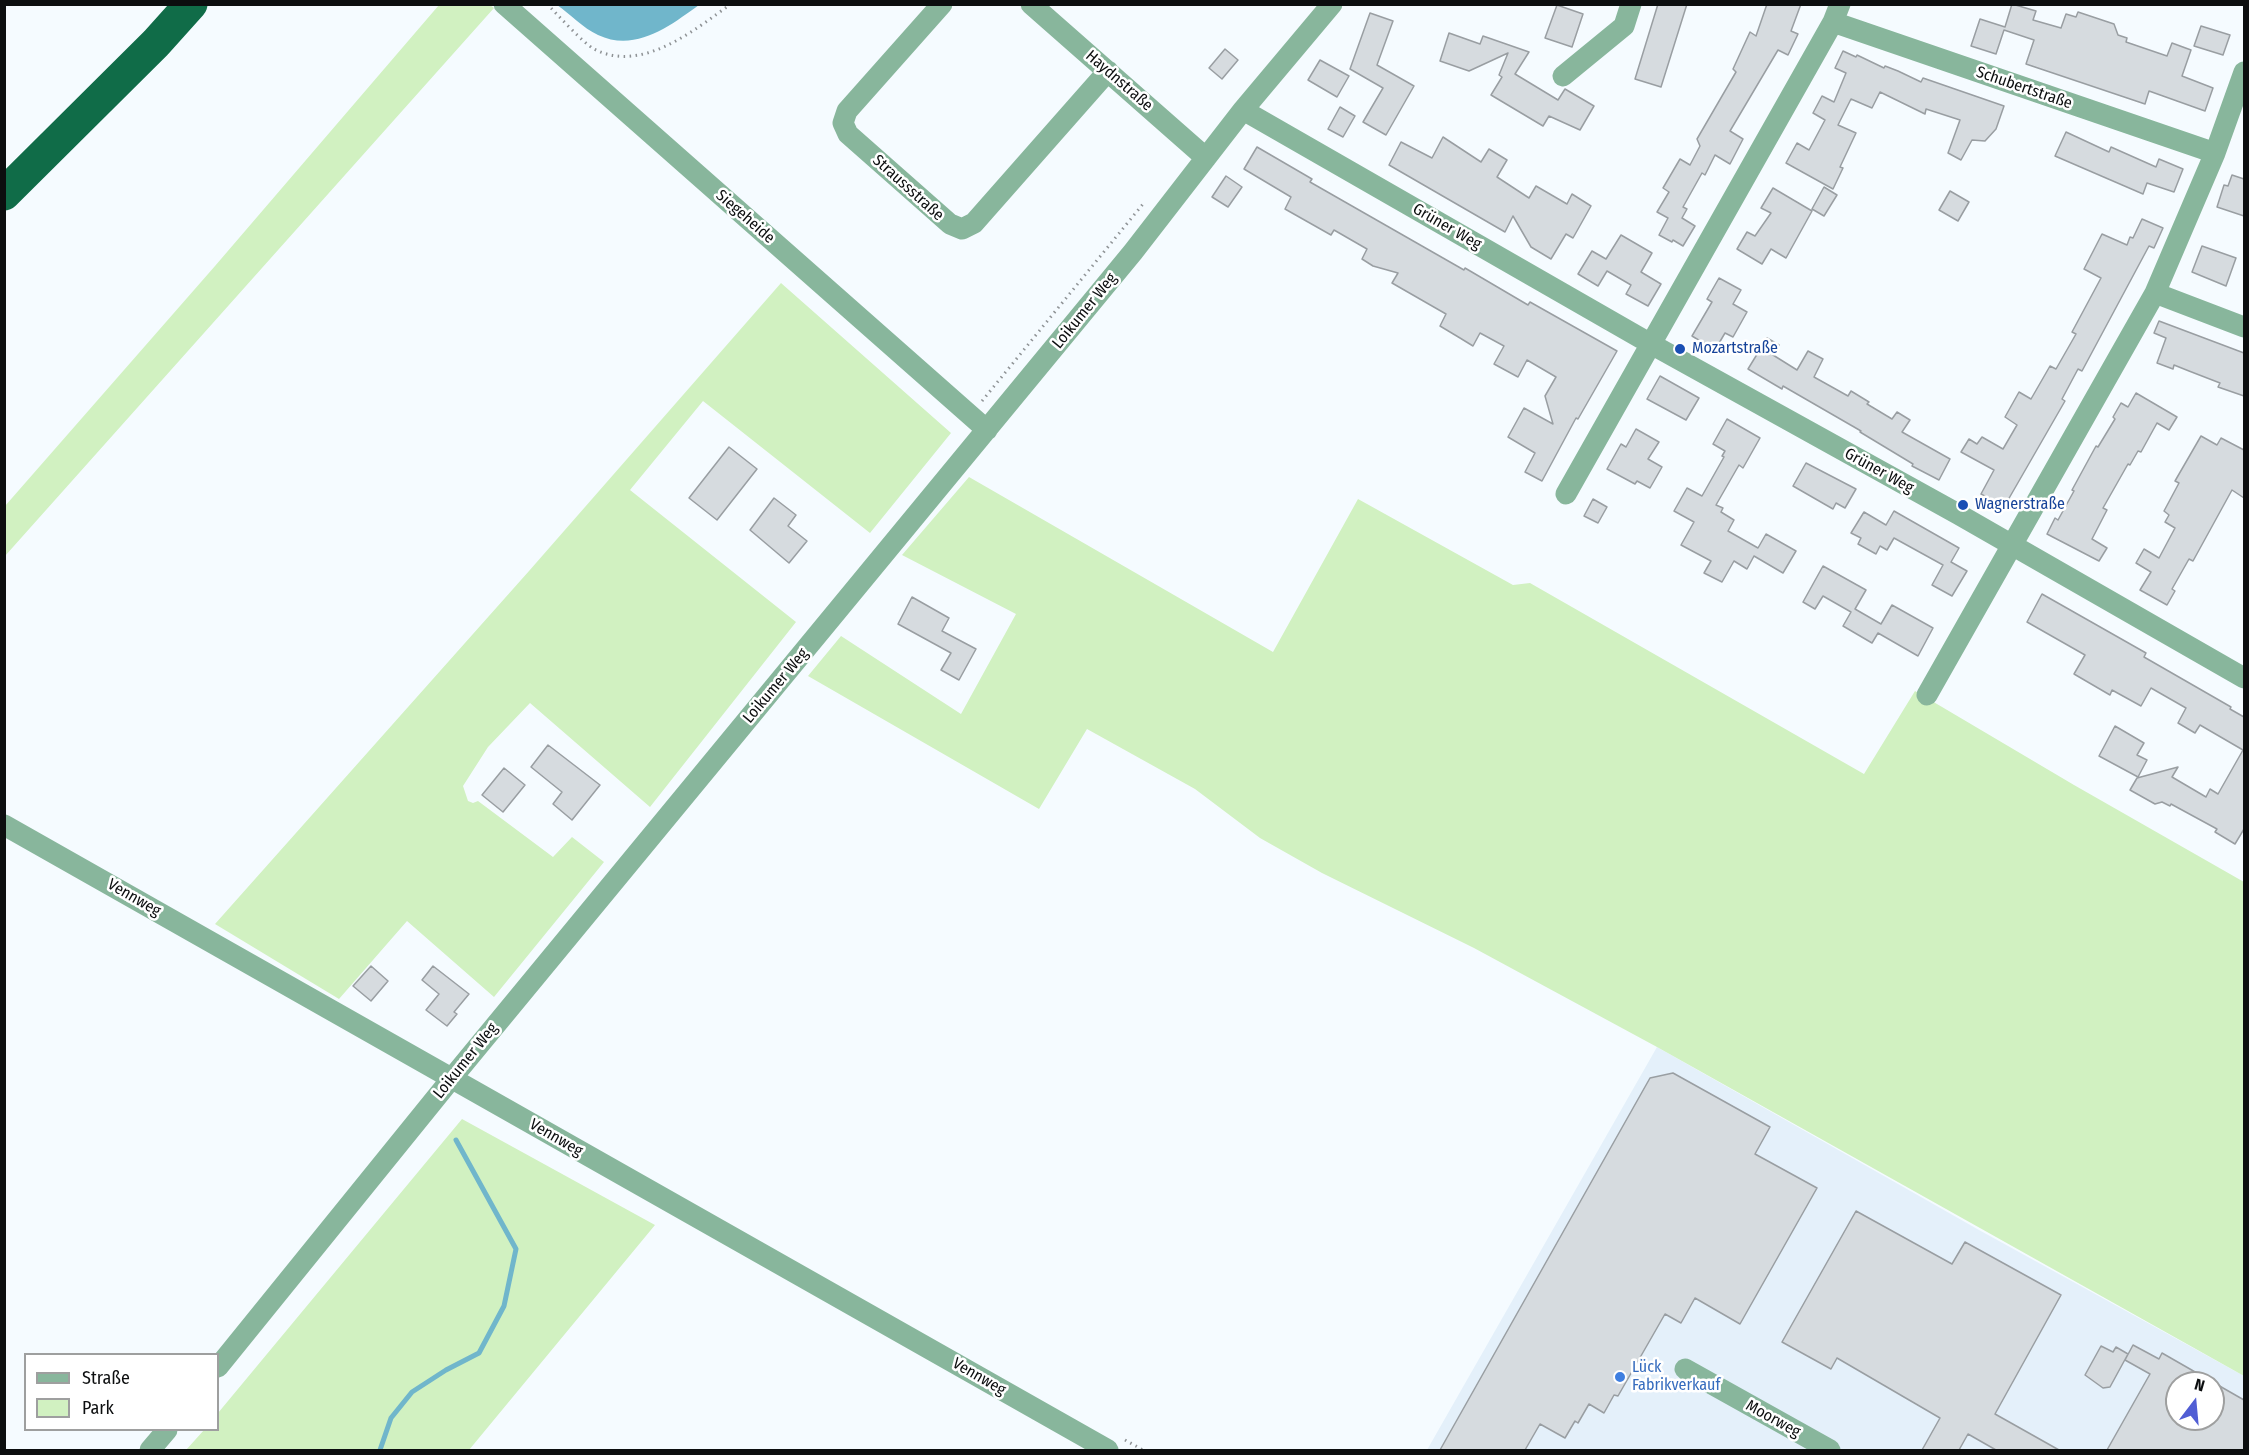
<!DOCTYPE html>
<html>
<head>
<meta charset="utf-8">
<style>
  body { margin:0 }
  #map { position:relative; width:2249px; height:1455px; overflow:hidden; background:#f5fbff; font-family:"Fira Sans Condensed",sans-serif }
  canvas { display:block }
  .frame { position:absolute; inset:0; border:6px solid #0c0e0f; pointer-events:none }
  .legend { position:absolute; left:24px; top:1353px; width:195px; height:78px; box-sizing:border-box; background:#fff; border:2px solid #9e9f9f; margin:0; padding:8px 10px; list-style:none; font-size:18px; color:#0c0e0f }
  .legend li { display:flex; align-items:center; gap:12px; height:30px }
  .legend b { width:30px; border:2px solid #9e9f9f }
  .north { position:absolute; left:2165px; top:1371px; width:60px; height:60px; box-sizing:border-box; background:#fff; border:2px solid #9e9f9f; border-radius:50%; rotate:16deg; font-size:16px; font-weight:700; line-height:24px; text-align:center; color:#0c0e0f }
  .north::after { content:''; display:block; margin:auto; width:21px; height:27px; background:#515ed4; clip-path:polygon(50% 0,100% 100%,50% 72%,0 100%) }
</style>
</head>
<body>
<div id="map">
<canvas width="2249" height="1455"></canvas>
<div class="frame"></div>
<ul class="legend">
<li><b style="height:8px;background:#88b69c"></b>Straße</li>
<li><b style="height:16px;background:#d1f1c1"></b>Park</li>
</ul>
<div class="north">N</div>
</div>
<script>
const c = document.querySelector('canvas').getContext('2d');
c.lineJoin = 'round';
function paint(path, color) { c.fillStyle = color; c.fill(path, 'evenodd'); }
function strokePath(path, color, width, dash) { c.strokeStyle = color; c.lineWidth = width; c.lineCap = dash ? 'butt' : 'round'; c.setLineDash(dash || []); c.stroke(path); }
function label(font, color, halo, rows, align = 'center') {
  c.font = font + ' "Fira Sans Condensed",sans-serif'; c.lineWidth = 5; c.setLineDash([]); c.textBaseline = 'middle'; c.strokeStyle = halo; c.fillStyle = color; for (const [text, x, y, turn = 0] of rows) {
    c.save(); c.translate(x, y); c.rotate((+turn || 0) * Math.PI / 180); c.textAlign = isNaN(turn) ? turn : align; if (halo) c.strokeText(text, 0, 0); c.fillText(text, 0, 0); c.restore();
  }
}
const built = new Path2D(`
  M1657,1047L1979,1230L2244,1376V1450H1427ZM2177,1383H2213V1419H2177Z`);
const green = new Path2D(`
  M439,5H490L494,8L5,556V506L215,266Z
  M781,283L951,433L870,533L703,401L630,490L796,622L650,807L530,703L488,747L463,786L468,801L473,803L478,801L553,857L572,837L604,862L494,997L407,921L339,999L215,924L529,571Z
  M969,477L1273,652L1358,499L1513,585L1530,583L1864,774L1915,691L2074,785L2244,882V1376L1657,1047L1474,948L1322,873L1260,838L1195,789L1087,729L1039,809L808,676L841,636L961,714L1016,614L902,555Z
  M462,1119L655,1225L469,1450H186L204,1430H218V1413Z`);
const water = new Path2D(`
  M557,5H699C671,25 636,53 598,35C583,28 570,14 557,5Z`);
const stream = new Path2D(`
  M380,1450L391,1418L412,1392L446,1370L479,1353L504,1306L516,1249L456,1140`);
const building = new Path2D(`
  M1658,4H1687L1661,87L1635,79Z
  M1767,4H1801L1791,31L1798,34L1788,55L1778,50L1730,131L1743,139L1730,164L1715,155L1705,175L1702,173L1683,207L1687,209L1682,218L1695,226L1683,246L1673,240L1672,242L1659,235L1668,218L1657,212L1669,192L1663,188L1680,159L1690,165L1700,146L1697,139L1736,72L1733,69L1750,32L1756,36Z
  M2012,4L2036,11L2033,20L2061,28L2066,14L2076,17L2078,12L2114,24L2118,35L2127,38L2126,42L2167,56L2172,43L2191,50L2182,76L2213,88L2205,111L2149,91L2145,104L2026,64L2034,40L2004,30L1996,54L1971,46L1980,19L2005,27Z
  M1557,5L1583,14L1572,47L1545,38Z
  M1370,13L1393,21L1377,65L1414,86L1386,135L1363,122L1383,88L1350,69Z
  M2201,26L2230,35L2223,55L2194,46Z
  M1449,33L1480,44L1483,36L1529,52L1515,74L1558,100L1565,89L1594,106L1580,130L1549,116L1543,126L1491,95L1502,77L1499,75L1508,53L1469,71L1440,61Z
  M1225,49L1238,60L1222,79L1209,68Z
  M1843,51L1856,57L1857,55L1884,68L1885,66L1898,71L1921,82L1923,78L2004,106L1996,129L1985,141L1972,140L1961,160L1948,153L1960,120L1926,109L1925,114L1880,92L1872,108L1851,99L1838,125L1856,133L1840,167L1843,168L1833,189L1786,163L1797,143L1809,150L1825,120L1813,113L1822,96L1834,102L1846,73L1835,68Z
  M1320,60L1349,76L1337,97L1308,80Z
  M1340,107L1355,116L1343,137L1328,129Z
  M2066,132L2109,152L2111,147L2156,167L2159,159L2183,169L2174,192L2147,183L2143,194L2055,156Z
  M1443,137L1481,162L1489,149L1507,160L1497,177L1529,198L1536,186L1567,204L1572,194L1591,206L1573,238L1566,234L1551,259L1531,247L1513,216L1505,232L1389,165L1401,142L1432,158Z
  M1257,147L1312,179L1310,182L1464,270L1465,268L1528,305L1530,302L1617,351L1578,419L1576,418L1542,481L1525,472L1535,453L1508,437L1524,408L1553,424L1545,396L1556,377L1527,360L1518,377L1494,364L1504,346L1480,333L1473,346L1460,338L1440,326L1446,314L1392,283L1398,273L1373,266L1362,259L1367,249L1334,230L1331,235L1285,209L1291,197L1244,169Z
  M2232,175L2244,179V216L2217,207L2224,185L2228,186Z
  M1226,176L1242,187L1228,207L1212,197Z
  M1824,187L1837,195L1824,216L1812,209Z
  M1773,188L1812,211L1786,258L1771,249L1762,264L1737,249L1747,232L1755,236L1771,213L1761,208Z
  M1950,191L1969,202L1958,221L1939,210Z
  M2142,219L2163,228L2154,248L2149,246L2082,371L2078,369L2062,399L2065,401L2004,507L1981,494L1994,470L1961,452L1969,439L1977,444L1982,437L2003,449L2017,425L2005,417L2019,392L2031,399L2050,366L2056,369L2076,334L2072,332L2101,278L2084,269L2102,234L2127,245L2130,237L2133,238Z
  M1621,235L1652,253L1641,272L1661,284L1648,306L1626,294L1631,285L1607,271L1598,286L1578,274L1592,251L1606,259Z
  M2202,246L2236,258L2226,286L2192,272Z
  M1719,278L1741,290L1733,304L1747,312L1733,337L1725,333L1715,350L1692,336L1712,302L1707,299Z
  M2159,321L2244,353V396L2218,387L2220,383L2189,371L2174,365L2173,369L2157,363L2166,338L2154,333Z
  M1767,338L1779,345L1773,355L1797,370L1808,351L1823,359L1814,377L1848,396L1851,391L1869,402L1867,404L1892,419L1897,412L1910,420L1902,432L1950,459L1939,480L1912,466L1913,464L1860,432L1861,431L1783,386L1782,389L1748,369Z
  M1660,376L1699,398L1686,420L1647,399Z
  M2136,393L2177,417L2169,430L2157,423L2141,452L2138,451L2130,465L2128,464L2103,508L2107,510L2092,539L2107,548L2099,561L2047,534L2055,518L2058,520L2074,491L2072,490L2096,446L2098,447L2115,419L2113,417L2121,403L2128,407Z
  M1727,419L1760,438L1743,468L1739,465L1716,505L1723,508L1721,512L1734,520L1728,531L1758,548L1766,534L1796,551L1783,573L1754,556L1747,569L1734,561L1722,582L1704,573L1711,561L1681,545L1694,522L1674,511L1687,488L1702,496L1724,457L1722,456L1725,451L1713,444Z
  M1636,429L1659,442L1648,459L1662,467L1650,488L1637,481L1635,484L1607,469L1621,444L1626,447Z
  M2201,436L2217,445L2221,438L2244,450V498L2232,490L2193,561L2189,559L2172,589L2175,591L2167,605L2140,590L2151,572L2136,563L2144,549L2159,558L2175,528L2165,522L2169,515L2164,511L2179,483L2175,481Z
  M729,447L757,469L717,520L689,498Z
  M1806,463L1856,489L1845,508L1836,503L1833,509L1793,486Z
  M774,498L796,515L788,526L807,541L789,563L750,530Z
  M1593,499L1607,507L1598,523L1584,516Z
  M1894,511L1959,548L1951,562L1967,571L1952,596L1932,585L1943,565L1894,538L1887,550L1880,546L1876,554L1858,544L1861,538L1851,533L1864,512L1886,525Z
  M1823,566L1866,590L1855,609L1881,624L1892,605L1933,628L1918,656L1878,633L1872,643L1843,626L1851,612L1823,596L1815,609L1803,602Z
  M2042,594L2146,653L2144,657L2231,707L2230,709L2244,717V829L2235,844L2215,832L2217,829L2171,804L2170,806L2162,802L2155,804L2130,790L2137,778L2178,767L2172,777L2206,797L2210,789L2218,794L2243,750L2200,725L2195,733L2178,723L2186,708L2151,688L2141,706L2112,690L2110,695L2074,674L2085,655L2027,622Z
  M912,597L949,618L942,631L976,649L959,680L941,670L951,653L898,624Z
  M2115,726L2144,743L2137,755L2147,760L2138,777L2099,756Z
  M548,745L600,785L572,820L553,804L562,792L531,767Z
  M504,768L525,785L503,812L482,795Z
  M371,966L388,981L371,1001L353,986Z
  M433,966L469,994L454,1012L457,1014L447,1026L426,1010L439,994L422,980Z
  M1673,1073L1770,1127L1755,1154L1817,1188L1740,1324L1695,1298L1681,1323L1665,1314L1618,1396L1614,1395L1604,1413L1589,1404L1578,1423L1575,1421L1565,1438L1540,1424L1525,1450H1440L1650,1078Z
  M1856,1211L1952,1264L1965,1242L2061,1295L1995,1414L2059,1450H1996L1968,1434L1959,1450H1922L1940,1418L1837,1358L1831,1369L1782,1342Z
  M2133,1345L2159,1359L2162,1353L2244,1400V1450H2107L2150,1374L2125,1360ZM2177,1383H2213V1419H2177Z
  M2101,1346L2113,1352L2116,1347L2128,1354L2110,1387L2103,1388L2085,1375Z`);
const path = new Path2D(`
  M547,4C558,15 583,43 594,49C642,74 694,30 731,4
  M982,401L1143,204
  M1125,1440L1143,1450`);
const minor = new Path2D(`
  M504,4L987,430
  M942,4L847,111L843,123L848,134L950,224L962,229L974,223L1108,71
  M1031,4L1206,158
  M1833,22L2215,153
  M1563,76L1624,26L1631,4
  M1243,110L1651,344L1958,514L2244,678
  M2155,293L2244,327
  M1566,494L1833,22L1840,4
  M1927,695L2155,293L2215,153L2244,72
  M4,825L1108,1450
  M218,1367L452,1078L1133,252L1243,110L1332,4
  M1685,1369L1830,1450
  M150,1450L167,1430`);
const trunk = new Path2D(`
  M4,194L156,43L191,4`);
const markers = [
  [1680,349,6,"#1a4fb4"],
  [1963,505,6,"#1a4fb4"],
  [1620,1377,6,"#3f7fe0"]
];
const streetNames = [
  ["Haydnstraße",1119,81,41],
  ["Schubertstraße",2024,88,19],
  ["Straussstraße",908,188,42],
  ["Siegeheide",745,217,41],
  ["Grüner Weg",1447,227,30],
  ["Loikumer Weg",1085,311,-51],
  ["Grüner Weg",1879,471,29],
  ["Loikumer Weg",776,686,-50],
  ["Vennweg",134,898,30],
  ["Loikumer Weg",466,1061,-51],
  ["Vennweg",556,1138,30],
  ["Vennweg",979,1377,30],
  ["Moorweg",1773,1419,29]
];
const transitNames = [
  ["Mozartstraße",1692,349],
  ["Wagnerstraße",1975,505]
];
const shopNames = [
  ["Lück",1632,1368],
  ["Fabrikverkauf",1632,1386]
];
paint(built, '#e4f0fa');
paint(green, '#d1f1c1');
paint(water, '#70b6cb');
strokePath(stream, '#70b6cb', 5);
paint(building, '#d6dbdf');
strokePath(building, '#999ea2', 1.5);
strokePath(path, '#8f9396', 3, [1.5, 4.5]);
strokePath(minor, '#88b69c', 21);
strokePath(trunk, '#106c48', 33);
for (const [x, y, r, color] of markers) { const dot = new Path2D(); dot.arc(x, y, r, 0, 2 * Math.PI); c.fillStyle = color; c.fill(dot); strokePath(dot, '#fff', 2); }
label('16px', '#0c0e0f', '#fff', streetNames);
label('16px', '#164399', '#fff', transitNames, 'left');
label('16px', '#366cbe', '#fff', shopNames, 'left');
</script>
</body>
</html>
